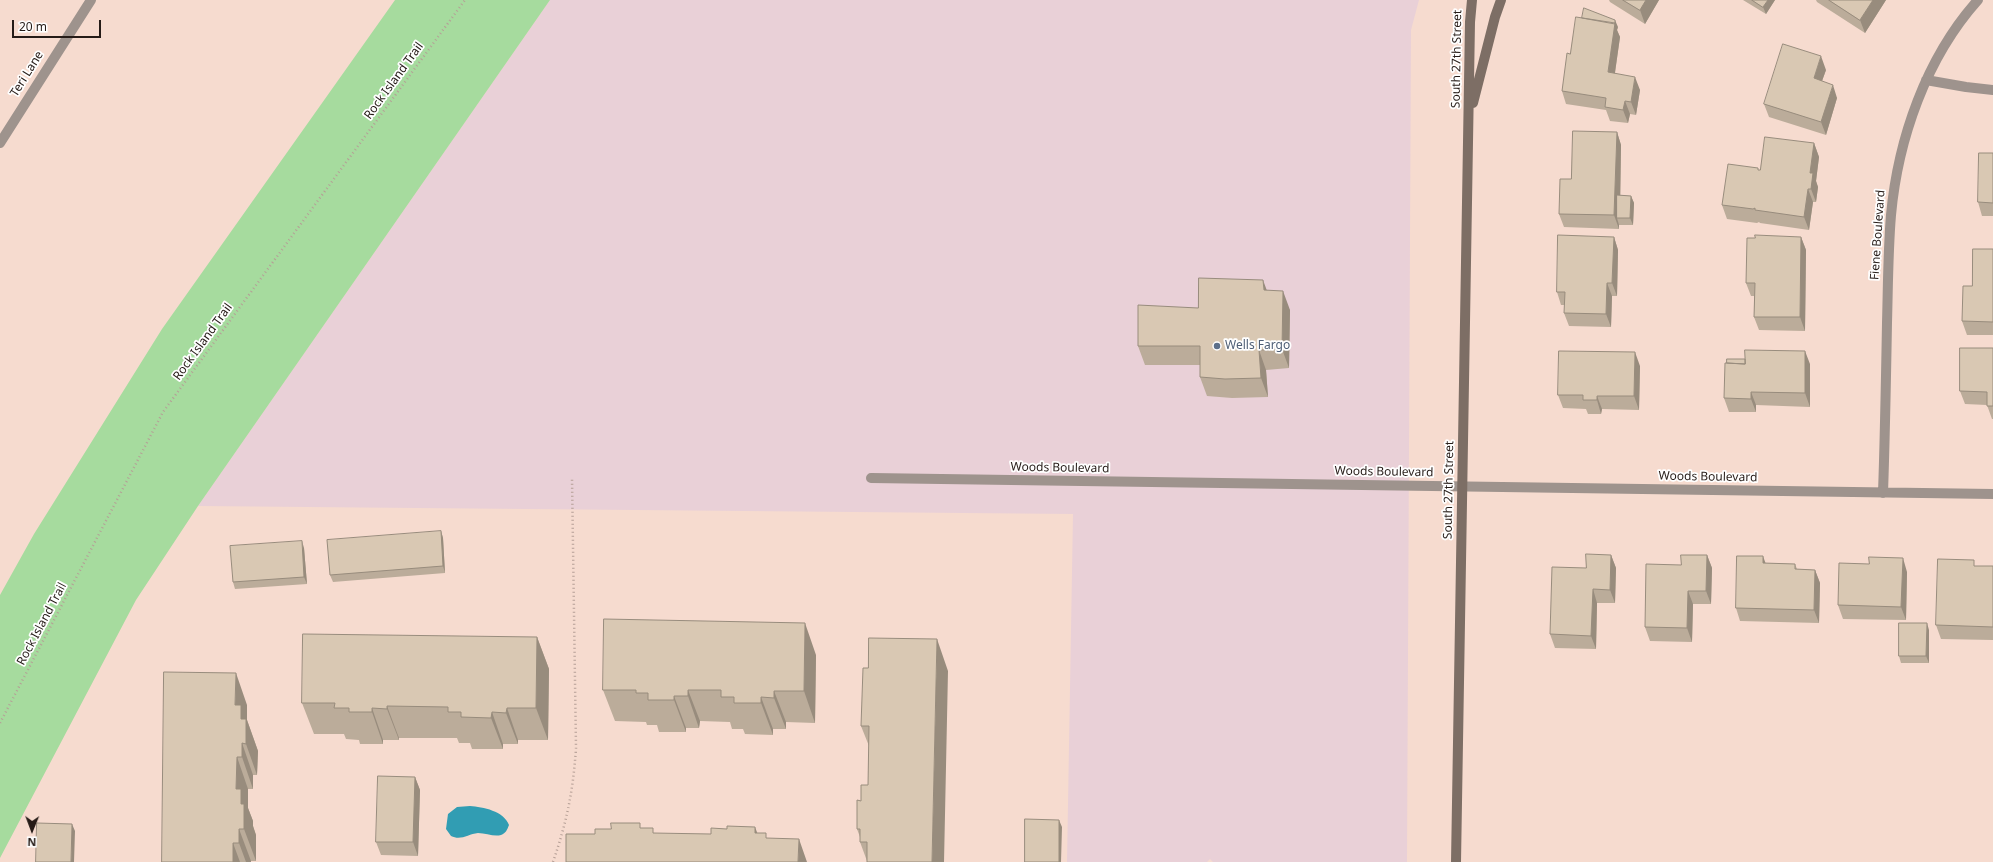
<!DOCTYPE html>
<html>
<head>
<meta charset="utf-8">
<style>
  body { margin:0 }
  #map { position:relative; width:1993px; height:862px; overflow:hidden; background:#f6dbcf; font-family:"Noto Sans",sans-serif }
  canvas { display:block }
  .north { position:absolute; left:12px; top:810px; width:40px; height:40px; -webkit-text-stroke:3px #fff; paint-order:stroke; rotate:181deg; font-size:11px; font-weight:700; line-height:16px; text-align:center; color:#251b17 }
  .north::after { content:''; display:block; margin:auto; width:14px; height:18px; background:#251b17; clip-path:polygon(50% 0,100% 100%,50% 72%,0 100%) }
  .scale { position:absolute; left:12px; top:20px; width:89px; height:18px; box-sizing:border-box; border:2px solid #251b17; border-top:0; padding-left:5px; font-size:12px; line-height:14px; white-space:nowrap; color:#251b17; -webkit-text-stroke:3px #fff; paint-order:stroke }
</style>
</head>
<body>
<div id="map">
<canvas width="1993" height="862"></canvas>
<div class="north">N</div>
<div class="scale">20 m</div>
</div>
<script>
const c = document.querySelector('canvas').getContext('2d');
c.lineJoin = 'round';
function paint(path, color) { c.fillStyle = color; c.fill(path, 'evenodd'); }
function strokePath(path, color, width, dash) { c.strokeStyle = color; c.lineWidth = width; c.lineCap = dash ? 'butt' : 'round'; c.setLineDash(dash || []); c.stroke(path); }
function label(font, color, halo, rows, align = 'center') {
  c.font = font + ' "Noto Sans",sans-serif'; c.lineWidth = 3.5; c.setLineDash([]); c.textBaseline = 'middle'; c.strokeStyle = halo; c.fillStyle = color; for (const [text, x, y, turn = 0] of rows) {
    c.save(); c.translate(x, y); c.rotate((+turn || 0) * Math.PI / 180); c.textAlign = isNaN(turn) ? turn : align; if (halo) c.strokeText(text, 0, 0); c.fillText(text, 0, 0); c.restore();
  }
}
const commercial = new Path2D(`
  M550,0H1419L1411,30L1407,862H1213L1210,859L1207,862H1067L1073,514L198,506Z`);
const green = new Path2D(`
  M395,0H550L198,506L136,600L0,858V595L34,534L162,329Z`);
const water = new Path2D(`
  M470,806C483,807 504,811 509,825C507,830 506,833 501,835C494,837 486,833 478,833C468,834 461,841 451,836L446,829L448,814L457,807Z`);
const path = new Path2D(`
  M0,723L163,412L465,0
  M553,862C567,821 573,792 576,748L572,478`);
const minor = new Path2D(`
  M1926,80L1966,87L1993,90
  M0,143L91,0
  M871,478L1993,494
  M1883,493C1885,436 1886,380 1887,323C1888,287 1888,251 1891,215C1898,139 1926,58 1978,0`);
const secondary = new Path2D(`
  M1473,103L1495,17L1501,0
  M1456,862L1470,22L1472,0`);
const wall = new Path2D(`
  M1609,0H1659L1645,24L1610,2Z
  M1743,0H1775L1766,14Z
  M1816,0H1886L1865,33L1817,2Z
  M1618,27L1617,30L1620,37L1615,73L1640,90L1636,115L1630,114L1628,123L1610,121L1606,110L1566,104L1562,91L1570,54Z
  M1826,70L1822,81L1837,98L1826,135L1769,117L1764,104Z
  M1617,132L1621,145L1620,195L1631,196L1634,203L1633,225H1619V229L1564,227L1559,214L1571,179Z
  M1814,143L1819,157L1816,181L1818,187L1816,202H1813L1809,230L1760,223L1759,222L1757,223L1727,219L1722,205L1759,170H1760Z
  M1993,153V216H1982L1978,202Z
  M1614,237L1618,250L1617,296H1612L1611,327L1569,326L1564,313L1565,305H1561L1557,292Z
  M1801,237L1806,250L1805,331L1759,330L1754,317V296H1751L1746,283L1755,238Z
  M1993,249V335H1967L1962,321L1972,286Z
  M1267,290L1290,310L1289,368L1266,370L1268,397L1232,398L1207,396L1200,377V365H1145L1138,346L1198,308Z
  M1993,348V419H1992L1987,405L1965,404L1960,391Z
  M1810,364V407L1756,405V412H1729L1724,398Z
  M1640,366L1639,410L1602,409L1601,414H1588L1586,409L1563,408L1558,395Z
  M441,531L443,538L445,573L333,582L330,575Z
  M304,548L307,584L235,589L233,582Z
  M1611,555L1616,568L1615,603H1597L1596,649L1555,648L1550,634L1586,568Z
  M1707,555L1712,568L1711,604H1693L1692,642L1650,641L1645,627L1681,565Z
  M1765,563L1795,564L1797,569L1815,570L1820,583L1819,623L1740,621L1736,608Z
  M1869,564L1907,572L1906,620L1843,619L1838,605Z
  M1976,566H1993V640L1941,639L1936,625Z
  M1929,630V663H1901L1899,656Z
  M537,637L549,669L548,740H518V744H503V749H472L470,743H459L457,738H399V740H383V744H360L359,740L346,739L344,734H314L302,703Z
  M816,655L815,723L786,722V729H773V735L745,734L743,729H732L730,722L700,721L699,728H686V732H659L657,725H647L646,722L615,721L603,690Z
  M948,671L867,861L860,842V837L857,829L861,801L868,785L869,746L861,726Z
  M247,705V720L258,751L257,775H253V789H248V808L253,821V826L256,835V861H251V862H162Z
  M415,777L420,790L418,856L381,855L376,842Z`);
const shadedWall = new Path2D(`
  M1646,0H1659L1645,24L1640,10Z
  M1768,0H1775L1766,14L1763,7Z
  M1873,0H1886L1865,33L1860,20Z
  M1615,20L1618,27L1617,30L1620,37L1613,86L1608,72Z
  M1821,56L1826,70L1818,92L1814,78Z
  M1635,77L1640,90L1636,115L1631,102Z
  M1833,85L1837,98L1826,135L1821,122Z
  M1625,101L1630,114L1628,123L1623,110Z
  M1617,132L1621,145L1620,218H1617L1619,225V229L1614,215Z
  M1814,143L1819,157L1816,181L1818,187L1816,202L1811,189L1810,173Z
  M1808,189L1813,202L1809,230L1804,217Z
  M1631,196L1634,203L1633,225L1630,218Z
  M1614,237L1618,250L1617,296L1612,283Z
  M1801,237L1806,250L1805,331L1800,317Z
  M1263,280L1270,299L1264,290Z
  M1607,283L1612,296L1611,327L1606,314Z
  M1283,291L1290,310L1289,368L1282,349Z
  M1259,350L1266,370L1268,397L1261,378Z
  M1805,351L1810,364V407L1805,393Z
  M1635,352L1640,366L1639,410L1634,396Z
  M1751,392L1756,405V412L1751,399Z
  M1597,396L1602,409L1601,414L1597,400Z
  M441,531L443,538L445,573L443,566Z
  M302,541L304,548L307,584L304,577Z
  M1611,555L1616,568L1615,603L1610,590Z
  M1707,555L1712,568L1711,604L1706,591Z
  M1763,556L1768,570L1763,563Z
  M1903,558L1907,572L1906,620L1901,607Z
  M1815,570L1820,583L1819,623L1814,610Z
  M1593,589L1597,603L1596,649L1591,636Z
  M1688,591L1693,604L1692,642L1687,628Z
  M805,623L816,655L815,723L804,691Z
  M1927,623L1929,630V663L1926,656Z
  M537,637L549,669L548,740L536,708Z
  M937,639L948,671L944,862H932Z
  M236,673L247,705V720L258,751L257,775L246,744L235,705Z
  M688,690L700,721L699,728L688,696Z
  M774,691L786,722V729L774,698Z
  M674,696L686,728V732L674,700Z
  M761,697L773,729V735L761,703Z
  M387,706L399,738V740L387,709Z
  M372,708L383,740V744L372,712Z
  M507,708L518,740V744L506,713Z
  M492,712L503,744V749L491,718Z
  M242,743L253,775V789L242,757Z
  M237,757L248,789V808L253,821V826L256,835V861L244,829L236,789Z
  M415,777L420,790L418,856L413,842Z
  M1059,820L1062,827L1061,862H1059Z
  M72,824L75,831L74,862H71Z
  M755,827L767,858L755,833Z
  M239,829L251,861V862H246L239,843Z
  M799,839L807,862H798Z
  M233,843L240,862H233Z`);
const building = new Path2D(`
  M1623,0H1646L1640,10Z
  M1752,0H1768L1763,7Z
  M1829,0H1873L1860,20Z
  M1584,8L1615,20V24L1582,18Z
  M1576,17L1615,23L1608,72L1635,77L1631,102L1625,101L1623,110L1605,107L1606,98L1562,91L1567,53L1570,54Z
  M1783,44L1821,56L1814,78L1833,85L1821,122L1764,104Z
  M1573,131L1617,132L1614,215L1559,214L1560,179H1571Z
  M1765,137L1814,143L1810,173H1813L1811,189H1808L1804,217L1755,210V208L1753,209L1722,205L1728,164L1758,168V170H1760Z
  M1979,153H1993V203L1978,202Z
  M1617,195L1631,196L1630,218H1617Z
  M1558,235L1614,237L1612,283H1607L1606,314L1564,313L1565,292H1557Z
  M1755,235L1801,237L1800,317H1754L1755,283H1746L1747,238H1755Z
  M1973,249H1993V322L1962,321L1963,286H1972Z
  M1199,278L1263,280L1264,290L1283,291L1282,349L1259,350L1261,378L1225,379L1200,377V346H1138V305L1198,308Z
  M1960,348H1993V406H1987V392L1960,391Z
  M1745,350L1805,351V393L1751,392V399L1724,398L1725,363L1745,364Z
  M1559,351L1635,352L1634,396H1597V400H1583V395H1558Z
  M1727,359H1745V364L1727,363Z
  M441,531L443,566L330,575L327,540Z
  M302,541L304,577L233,582L230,546Z
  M1586,554L1611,555L1610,590L1593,589L1591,636L1550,634L1552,567L1586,568Z
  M1681,555H1707L1706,591H1688L1687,628L1645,627L1646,564L1681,565Z
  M1737,556H1763V563L1795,564V569L1815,570L1814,610L1736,608Z
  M1869,557L1903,558L1901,607L1838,605L1839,563L1869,564Z
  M1938,559L1974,560V566H1993V627L1936,625Z
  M604,619L805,623L804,691H774V698L761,697V703H734V697H721V690H688V696H674V700H648V693H636V690H603Z
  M1899,623H1927L1926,656H1899Z
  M303,634L537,637L536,708H507L506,713L492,712L491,718L461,717V712H448V707L387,706V709L372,708V712H349V708H334L335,703H302Z
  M869,638L937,639L932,862H867V842H860V829H857V800L861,801V785H868L869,726H861L863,668H868Z
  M164,672L236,673L235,705H241V719H246V744L242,743V757H237L236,789H241V804H244V829H239V843H233V862H162Z
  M378,776L415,777L413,842H376Z
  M1025,819L1059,820V862H1025Z
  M37,823L72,824L71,862H36Z
  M611,823H640V828H653V833L711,834V828L727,829V826L755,827V833H766V838L799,839L798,862H566V834H595V829H611Z`);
const markers = [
  [1217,346,4,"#5c6f8a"]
];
const streetNames = [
  ["South 27th Street",1457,59,-89],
  ["Teri Lane",27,74,-58],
  ["Rock Island Trail",394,81,-54],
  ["Fiene Boulevard",1878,235,-86],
  ["Rock Island Trail",203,342,-54],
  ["Woods Boulevard",1060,468,1],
  ["Woods Boulevard",1384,472,1],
  ["Woods Boulevard",1708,477,1],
  ["South 27th Street",1449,490,-89],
  ["Rock Island Trail",42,624,-62]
];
const serviceNames = [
  ["Wells Fargo",1225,346]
];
paint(commercial, '#e9d0d7');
paint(green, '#a6db9e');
paint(water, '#319db3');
strokePath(path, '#b59f96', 2.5, [1, 3]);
strokePath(minor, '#9e938d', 10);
strokePath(secondary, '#7d6e65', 10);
paint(wall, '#bbac9a');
paint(shadedWall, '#988c7d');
paint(building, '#d9c8b3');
strokePath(building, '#988c7d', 1);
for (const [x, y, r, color] of markers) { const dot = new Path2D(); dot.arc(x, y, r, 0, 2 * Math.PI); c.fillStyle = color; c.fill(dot); strokePath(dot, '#fff', 1.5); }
label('12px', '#251b17', '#fff', streetNames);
label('12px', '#4e5e75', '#fff', serviceNames, 'left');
</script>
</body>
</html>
